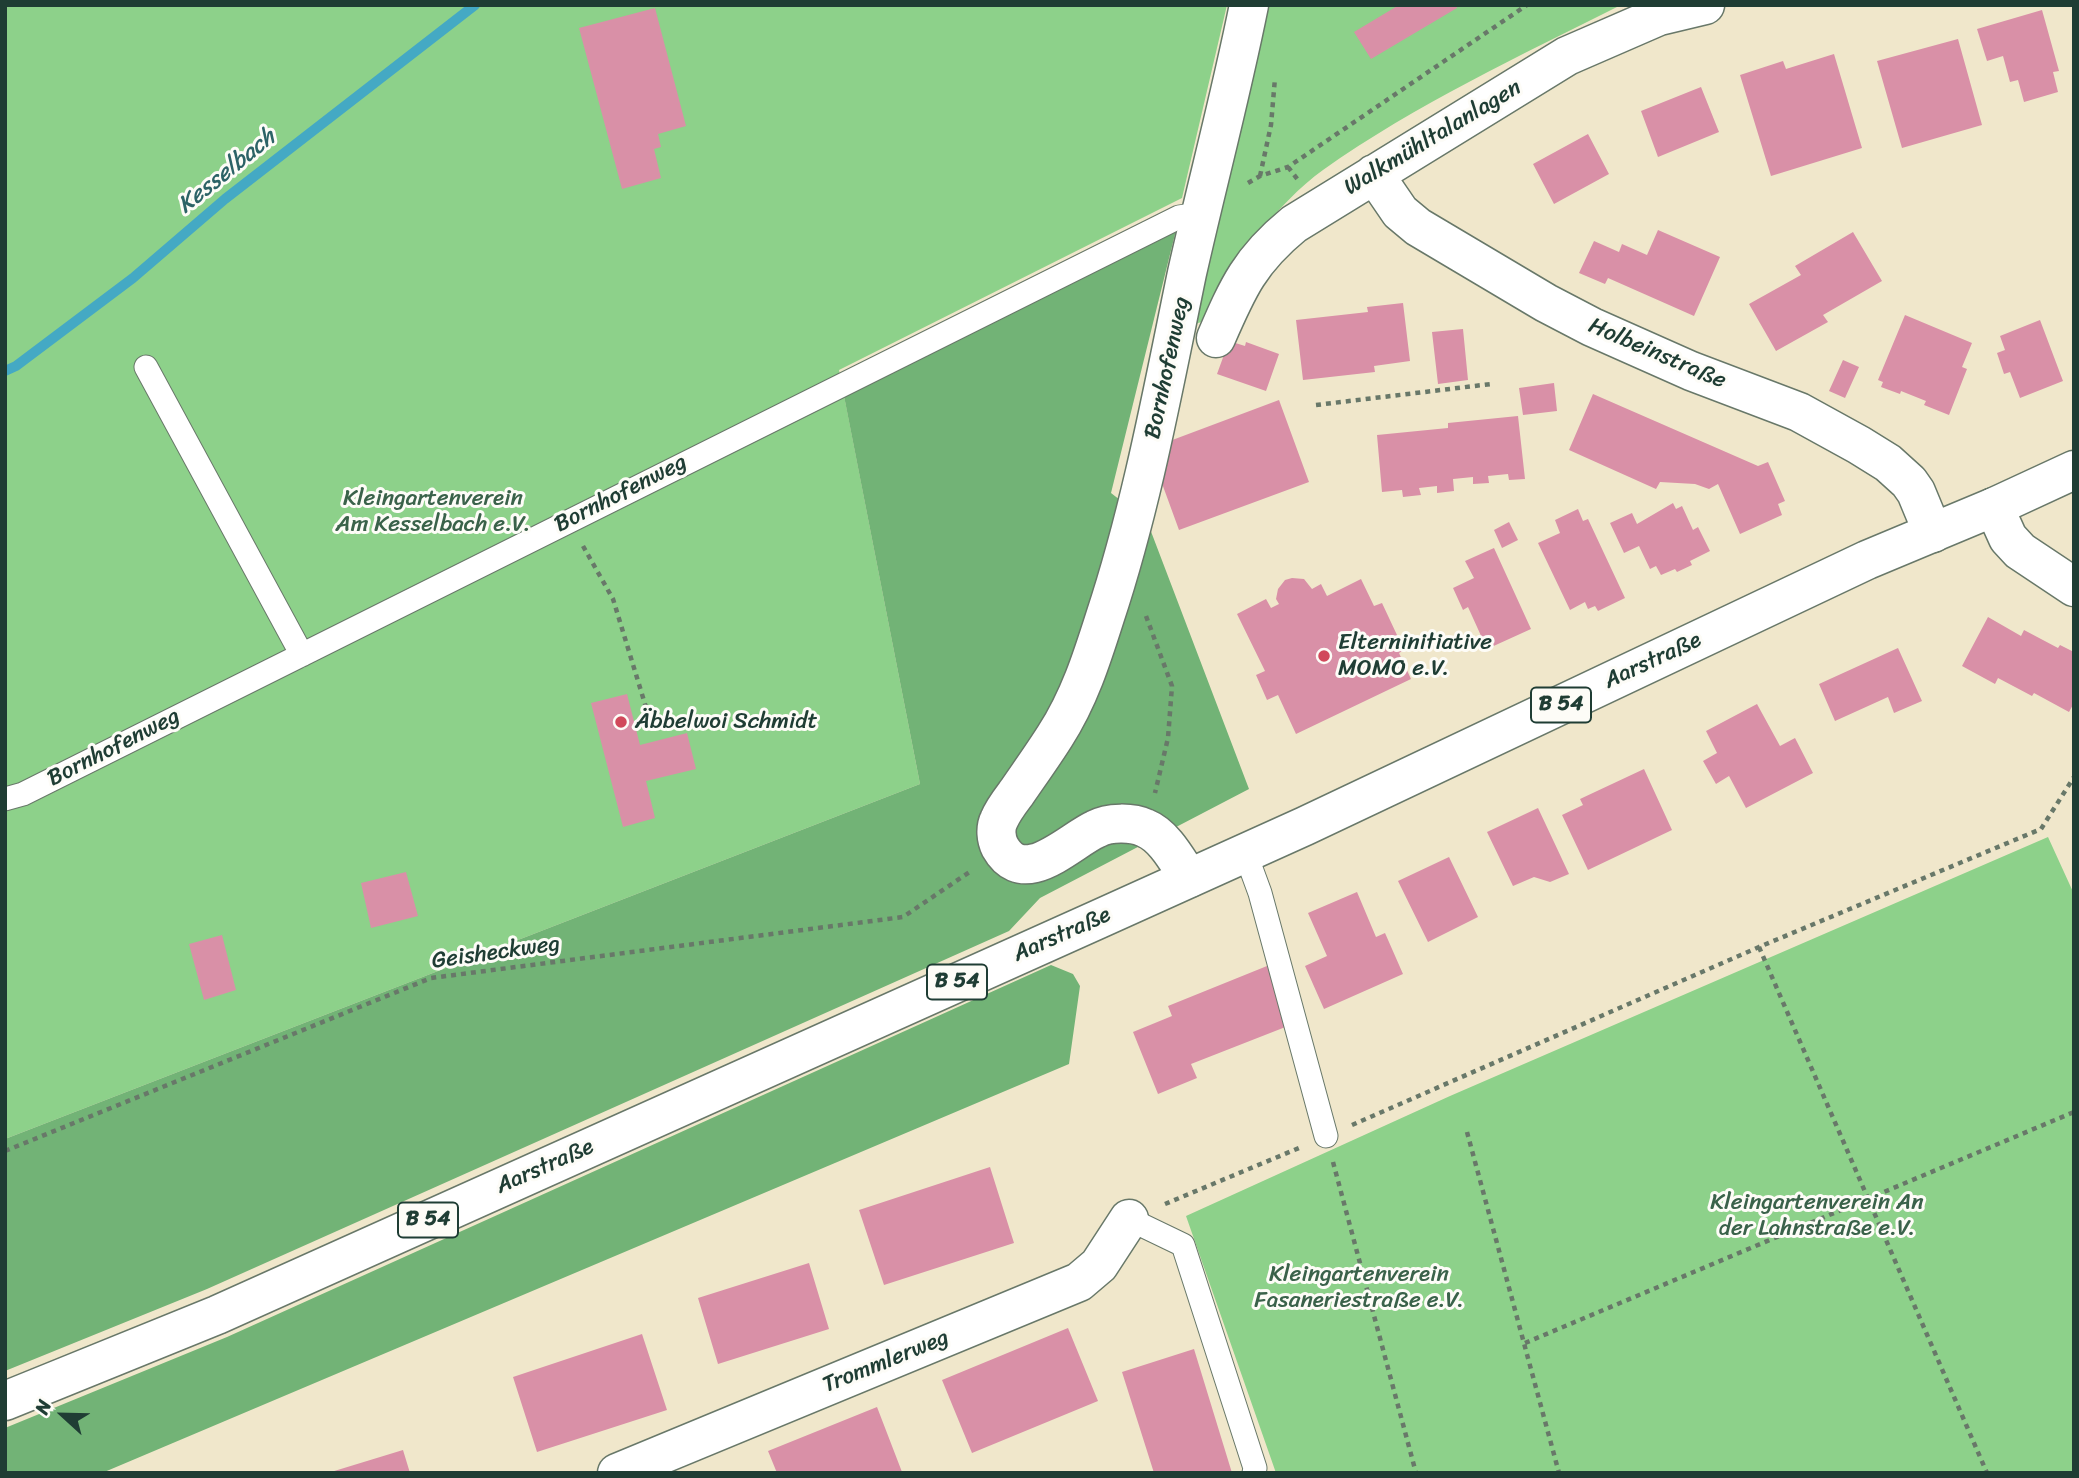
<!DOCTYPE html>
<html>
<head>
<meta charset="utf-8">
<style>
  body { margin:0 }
  #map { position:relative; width:2079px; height:1478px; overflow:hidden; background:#f0e7cb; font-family:Sriracha,sans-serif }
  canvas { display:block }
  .frame { position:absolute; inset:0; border:7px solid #1f3d34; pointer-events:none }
  .north { position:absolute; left:28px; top:1380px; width:70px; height:70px; -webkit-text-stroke:5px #fdfcf7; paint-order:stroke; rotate:292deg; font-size:19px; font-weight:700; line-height:28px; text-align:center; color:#1f3d34 }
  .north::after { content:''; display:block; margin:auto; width:24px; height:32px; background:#1f3d34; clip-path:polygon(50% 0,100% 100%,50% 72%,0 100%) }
</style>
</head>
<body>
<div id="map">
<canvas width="2079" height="1478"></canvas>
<div class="frame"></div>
<div class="north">N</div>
</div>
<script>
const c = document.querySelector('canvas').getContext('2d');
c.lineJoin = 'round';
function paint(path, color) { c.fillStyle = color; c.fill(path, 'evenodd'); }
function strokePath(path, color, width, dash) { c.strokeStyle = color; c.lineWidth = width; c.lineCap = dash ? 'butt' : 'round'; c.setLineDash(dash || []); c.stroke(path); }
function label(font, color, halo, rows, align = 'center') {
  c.font = font + ' Sriracha,sans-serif'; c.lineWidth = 6; c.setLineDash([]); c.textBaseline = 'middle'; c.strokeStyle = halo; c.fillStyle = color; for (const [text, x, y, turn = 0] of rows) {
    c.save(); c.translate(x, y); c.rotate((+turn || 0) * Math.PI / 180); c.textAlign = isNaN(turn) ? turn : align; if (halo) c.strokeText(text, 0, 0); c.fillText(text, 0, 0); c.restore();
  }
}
const green = new Path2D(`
  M5,5H1227L1182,198L839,370L920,784L5,1139Z
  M1265,5H1621C1520,56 1416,104 1323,170C1279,201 1224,273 1201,322L1193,325Z
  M2048,837L2074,894V1473H1276L1186,1216L1450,1096Z`);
const forest = new Path2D(`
  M1176,230L1111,493L1147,521L1249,789L1040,898L1009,931L207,1289L5,1371V1139L920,784L844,396Z
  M1051,965L1073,974L1080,986L1069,1064L102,1473H5V1428L227,1337Z`);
const stream = new Path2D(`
  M5,371L16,366L133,278L225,199L475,5`);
const building = new Path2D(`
  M1399,5H1456L1457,8L1371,59L1354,32Z
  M655,8L686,126L658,134L661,147L654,149L661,178L622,189L579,28Z
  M2042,10L2059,71L2053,72L2058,92L2024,102L2018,80L2010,82L2003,56L1987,61L1977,29Z
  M1958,39L1982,125L1902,148L1877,61Z
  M1834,54L1862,148L1771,176L1740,75L1783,61L1786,69Z
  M1701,87L1719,132L1658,157L1641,111Z
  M1588,134L1609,174L1554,204L1533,164Z
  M1658,230L1720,257L1694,316L1608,278L1605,284L1579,273L1594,241L1619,252L1622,244L1647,255Z
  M1853,232L1882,281L1823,315L1828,322L1776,351L1749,304L1801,275L1795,266Z
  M1403,303L1410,361L1374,366L1375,372L1303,380L1296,320L1368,312L1367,307Z
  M1905,315L1972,343L1962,367L1967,369L1949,415L1924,405L1926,401L1901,391L1900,394L1881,387L1883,382L1878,380Z
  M2040,320L2063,381L2020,398L2010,372L2004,374L1997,353L2005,350L2000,336Z
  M1463,329L1468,380L1438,384L1432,332Z
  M1229,341L1245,346L1246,342L1279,354L1266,391L1217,374Z
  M1843,360L1859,367L1845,398L1829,391Z
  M1554,383L1557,411L1523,415L1519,388Z
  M1593,394L1758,466L1768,462L1785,501L1778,504L1782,515L1740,534L1718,484L1709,489L1695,484L1660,482L1656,489L1569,450Z
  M1279,400L1309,482L1179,530L1160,478L1167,442Z
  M1518,416L1525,479L1509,480L1508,474L1488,476L1489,483L1473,484V477L1453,479L1454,491L1437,493V486L1419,488L1421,495L1403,497L1402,490L1382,492L1377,435L1448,428V423Z
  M1673,503L1676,509L1682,506L1693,530L1698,527L1710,551L1690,561L1692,565L1677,572L1675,569L1661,575L1656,566L1650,569L1639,546L1624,553L1610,523L1632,513L1637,524Z
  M1578,509L1583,521L1588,519L1625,598L1598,611L1595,606L1588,609L1585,602L1570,610L1538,543L1560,533L1555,520Z
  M1509,522L1518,540L1502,548L1494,530Z
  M1494,548L1531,629L1487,649L1468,607L1463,610L1453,588L1474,578L1465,561Z
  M1292,578L1304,579L1312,589L1321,584L1327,596L1361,579L1374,606L1382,603L1404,650L1399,653L1411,679L1296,734L1278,695L1267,700L1256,675L1265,671L1237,614L1266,599L1271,608L1279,604L1276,599L1278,589L1285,580Z
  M1988,617L2021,636L2024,630L2058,648L2060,645L2074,652V703L2069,712L2034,693L2032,696L1998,678L1995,684L1962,666Z
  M1898,648L1922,701L1894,713L1888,697L1835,721L1819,684Z
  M627,694L640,745L687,733L696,769L646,781L655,818L623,827L591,703Z
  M1757,704L1780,746L1795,738L1813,773L1746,808L1729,776L1716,784L1703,761L1717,753L1706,731Z
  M1644,769L1672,830L1588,870L1562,815L1583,805L1580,799Z
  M1538,808L1569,874L1550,882L1534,877L1513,886L1487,832Z
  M1449,857L1478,917L1428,942L1398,881Z
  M406,872L418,916L371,928L361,883Z
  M1357,892L1376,937L1385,933L1403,974L1324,1009L1305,966L1327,956L1308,913Z
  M222,935L236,990L204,1000L189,944Z
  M1267,966L1288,1026L1191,1064L1197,1078L1158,1094L1133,1032L1172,1016L1168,1006Z
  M990,1167L1014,1243L884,1285L859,1210Z
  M809,1263L829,1329L718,1364L698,1298Z
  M1068,1328L1098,1401L972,1453L942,1380Z
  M642,1334L667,1410L537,1452L513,1377Z
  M1194,1349L1232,1473H1154L1122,1372Z
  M877,1407L902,1472L777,1473L768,1451Z
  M403,1450L410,1473H331V1472Z`);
const path = new Path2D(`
  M1288,167L1298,180
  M1260,176L1271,125L1275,78
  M1248,183L1260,176L1288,167L1527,5
  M1316,405L1491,384
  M583,546L613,599L652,727
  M1146,616L1172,686L1168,738L1155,793
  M1759,947L1987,1473
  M1352,1125L1759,947L2041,829L2074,777
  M1467,1132L1559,1473
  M5,1151L431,978L903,917L971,871
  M1333,1162L1416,1473
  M1165,1204L1299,1148
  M1525,1343L2074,1112`);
const lane = new Path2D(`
  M146,367L302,655
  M5,799L23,794L1179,217L1200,214
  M1245,852L1260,893L1326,1136
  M1129,1219L1183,1245L1255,1468L1254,1473`);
const street = new Path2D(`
  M1374,174L1400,212L1418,227L1546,303L1592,327L1691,371L1799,412L1859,445L1888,463L1909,482L1916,492L1933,533
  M1216,338C1238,287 1250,260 1294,224L1567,56L1659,16L1705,5
  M1994,507L2008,538L2020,551L2074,587
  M1189,878C1178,862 1165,836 1145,828C1132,822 1109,822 1096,829C1069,841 1024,890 1000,847C996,839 995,828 999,820C1003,810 1011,800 1017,792C1030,773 1043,755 1055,736C1079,699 1092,658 1105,617C1142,505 1163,389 1187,273C1207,184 1231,95 1249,5
  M617,1473L1079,1282L1099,1265L1129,1219`);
const primary = new Path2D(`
  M5,1401L217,1315L1099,919L1305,826L1867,560L1994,507L2074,470`);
const markers = [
  [1324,656,7,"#d1495b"],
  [621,722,7,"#d1495b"]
];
const shields = [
  [1561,705,60],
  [957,982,60],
  [428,1220,60]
];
const shieldNames = [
  ["B 54",1561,705],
  ["B 54",957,982],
  ["B 54",428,1220]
];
const streetNames = [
  ["Walkmühltalanlagen",1433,138,-31],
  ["Holbeinstraße",1657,354,23],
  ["Bornhofenweg",1168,368,-78],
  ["Bornhofenweg",621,494,-27],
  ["Aarstraße",1653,661,-25],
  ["Bornhofenweg",114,748,-27],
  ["Aarstraße",1062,935,-24],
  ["Geisheckweg",496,953,-8],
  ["Aarstraße",545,1167,-24],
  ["Trommlerweg",886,1362,-22]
];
const parkNames = [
  ["Kleingartenverein",433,499],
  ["Am Kesselbach e.V.",433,525],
  ["Kleingartenverein An",1817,1203],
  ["der Lahnstraße e.V.",1817,1229],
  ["Kleingartenverein",1359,1275],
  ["Fasaneriestraße e.V.",1359,1301]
];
const poiNames = [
  ["Elterninitiative",1338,643],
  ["MOMO e.V.",1338,669],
  ["Äbbelwoi Schmidt",635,722]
];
const waterNames = [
  ["Kesselbach",227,172,-39]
];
paint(green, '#8dd18a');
paint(forest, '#72b376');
strokePath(stream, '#44a9c4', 10);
paint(building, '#d990a7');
strokePath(lane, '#687869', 25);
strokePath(street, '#687869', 41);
strokePath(primary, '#687869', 41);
strokePath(path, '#687869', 4.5, [5, 5]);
strokePath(lane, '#fff', 23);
strokePath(street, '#fff', 38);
strokePath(primary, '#fff', 38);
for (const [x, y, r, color] of markers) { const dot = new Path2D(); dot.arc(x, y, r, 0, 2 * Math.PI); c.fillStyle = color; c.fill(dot); strokePath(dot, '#fdfcf7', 2.5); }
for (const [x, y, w] of shields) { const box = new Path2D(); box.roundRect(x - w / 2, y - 17.5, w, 35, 5); c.fillStyle = '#fdfcf7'; c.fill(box); strokePath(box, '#1f3d34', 2); }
label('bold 21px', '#1f3d34', null, shieldNames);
label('23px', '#1f3d34', '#fdfcf7', streetNames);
label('23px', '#3a624a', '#fdfcf7', parkNames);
label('23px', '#1f3d34', '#fdfcf7', poiNames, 'left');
label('italic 24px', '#2c6366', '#fdfcf7', waterNames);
</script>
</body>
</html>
